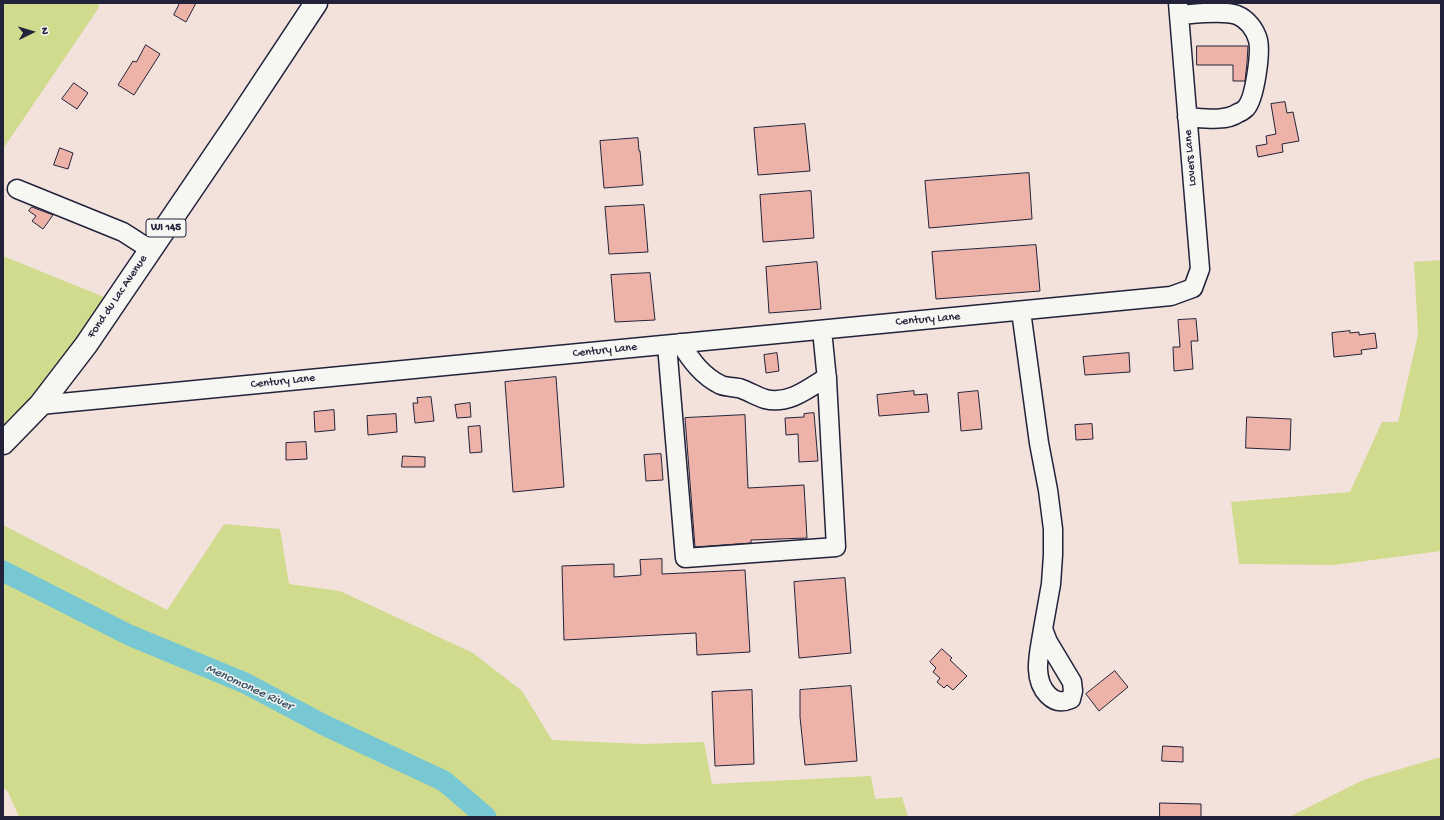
<!DOCTYPE html>
<html>
<head>
<meta charset="utf-8">
<style>
  body { margin:0 }
  #map { position:relative; width:1444px; height:820px; overflow:hidden; background:#f3e2dc; font-family:"Gochi Hand",sans-serif }
  canvas { display:block }
  .frame { position:absolute; inset:0; border:4px solid #22223b; pointer-events:none }
  .north { position:absolute; left:12px; top:12px; width:40px; height:40px; -webkit-text-stroke:3px #f6f6f2; paint-order:stroke; rotate:85deg; font-size:11px; font-weight:700; line-height:16px; text-align:center; color:#22223b }
  .north::after { content:''; display:block; margin:auto; width:14px; height:18px; background:#22223b; clip-path:polygon(50% 0,100% 100%,50% 72%,0 100%) }
</style>
</head>
<body>
<div id="map">
<canvas width="1444" height="820"></canvas>
<div class="frame"></div>
<div class="north">N</div>
</div>
<script>
const c = document.querySelector('canvas').getContext('2d');
c.lineJoin = 'round';
function paint(path, color) { c.fillStyle = color; c.fill(path, 'evenodd'); }
function strokePath(path, color, width, dash) { c.strokeStyle = color; c.lineWidth = width; c.lineCap = dash ? 'butt' : 'round'; c.setLineDash(dash || []); c.stroke(path); }
function label(font, color, halo, rows, align = 'center') {
  c.font = font + ' "Gochi Hand",sans-serif'; c.lineWidth = 3; c.setLineDash([]); c.textBaseline = 'middle'; c.strokeStyle = halo; c.fillStyle = color; for (const [text, x, y, turn = 0] of rows) {
    c.save(); c.translate(x, y); c.rotate((+turn || 0) * Math.PI / 180); c.textAlign = isNaN(turn) ? turn : align; if (halo) c.strokeText(text, 0, 0); c.fillText(text, 0, 0); c.restore();
  }
}
const green = new Path2D(`
  M3,3H99L98,9L3,149Z
  M3,256L109,299L34,396L3,429Z
  M1441,260V551L1334,565L1239,564L1231,502L1350,492L1382,422H1398L1418,335L1414,262Z
  M224,524L280,529L289,584L340,591L473,653L522,691L552,740L643,744L704,742L712,784L871,776L875,799L902,797L908,817H19L8,792L3,787V525L167,610Z
  M1441,757V817H1289L1363,780Z`);
const river = new Path2D(`
  M3,571L129,635L245,683L324,725L444,781L486,817`);
const building = new Path2D(`
  M180,3H196L186,22L174,15Z
  M146,45L160,54L134,95L118,85L133,61L136,62Z
  M1197,46H1248L1247,63L1245,81H1233V65H1197Z
  M74,83L88,93L77,109L62,99Z
  M1285,102L1287,113L1293,112L1299,141L1282,144L1283,152L1258,157L1256,146L1267,144L1266,136L1276,134L1271,104Z
  M805,124L810,171L758,175L754,128Z
  M638,138L639,151H640L643,185L604,188L600,141Z
  M60,148L73,153L68,169L54,165Z
  M1029,173L1032,219L929,228L925,181Z
  M811,191L814,238L763,242L760,195Z
  M644,205L648,252L609,254L605,207Z
  M32,207L53,215L43,229L32,221L36,216L29,211Z
  M1036,245L1040,291L936,299L932,252Z
  M817,262L821,309L769,313L766,267Z
  M650,273L655,320L615,322L611,275Z
  M1196,319L1198,341H1191L1193,369L1174,371L1173,347H1180L1178,320Z
  M1350,331V333L1359,332V335L1375,333L1377,348L1361,350L1362,354L1334,357L1332,333Z
  M777,353L779,371L766,373L764,355Z
  M1129,353L1130,372L1085,375L1083,357Z
  M556,377L564,487L513,492L505,382Z
  M914,391V395L927,394L929,412L879,416L877,395Z
  M978,391L982,429L961,431L958,393Z
  M431,397L434,421L415,423L413,403H418L417,398Z
  M470,403L471,417L457,418L455,405Z
  M334,410L335,430L315,432L314,412Z
  M814,413L818,461L799,462L798,434L786,435L785,418L804,417V414Z
  M396,414L397,432L368,435L367,416Z
  M745,415L748,488L804,485L807,538L751,540V543L695,547L685,418Z
  M1247,417L1291,419L1290,450L1246,448Z
  M1092,424L1093,439L1076,440L1075,425Z
  M480,426L482,452L470,453L468,427Z
  M306,442L307,459L286,460V443Z
  M661,454L663,480L646,481L644,455Z
  M403,456L425,457V467H402Z
  M662,559V574L745,570L750,652L697,655L696,633L564,640L562,566L614,564V577L641,575L640,560Z
  M845,578L851,653L799,658L794,582Z
  M942,649L952,658L950,660L967,676L953,690L947,685L944,688L937,682L940,678L933,672L936,668L930,662Z
  M1115,671L1128,687L1099,711L1086,694Z
  M851,686L857,761L805,765L800,717V690Z
  M752,690L754,764L715,766L712,692Z
  M1163,746L1183,747V762L1162,761Z
  M1160,803L1201,804V817H1160Z`);
const minor = new Path2D(`
  M1179,15C1194,14 1223,10 1237,15C1247,19 1255,29 1258,40C1261,52 1255,98 1246,108C1244,110 1241,112 1238,113C1225,122 1203,118 1187,117
  M17,189L123,232L151,250
  M1021,311L1039,443L1048,490L1053,529V555L1051,584L1043,629L1048,642L1072,682L1073,691L1071,699C1062,703 1055,702 1048,695C1031,678 1040,650 1043,629
  M680,343C691,360 702,376 721,385C726,387 733,387 739,388C748,391 756,396 765,399C788,405 808,389 827,377
  M667,345L685,558L836,547L827,380L822,330
  M40,405L1171,296L1193,288L1200,269L1178,3`);
const major = new Path2D(`
  M3,443L40,405L86,345L238,121L316,3`);
const shields = [
  [166,228,40]
];
const shieldNames = [
  ["WI 145",166,228]
];
const streetNames = [
  ["Lovers Lane",1191,158,-95],
  ["Fond du Lac Avenue",118,297,-56],
  ["Century Lane",928,320,-5],
  ["Century Lane",605,351,-6],
  ["Century Lane",283,382,-6]
];
const waterNames = [
  ["Menomonee River",249,688,25]
];
paint(green, '#d0db8e');
strokePath(river, '#78c8d3', 21);
paint(building, '#edb3a8');
strokePath(building, '#22223b', 1);
strokePath(minor, '#22223b', 21);
strokePath(major, '#22223b', 25);
strokePath(minor, '#f6f6f2', 18);
strokePath(major, '#f6f6f2', 22);
for (const [x, y, w] of shields) { const box = new Path2D(); box.roundRect(x - w / 2, y - 9, w, 18, 3); c.fillStyle = '#f6f6f2'; c.fill(box); strokePath(box, '#22223b', 1); }
label('bold 11px', '#22223b', null, shieldNames);
label('12px', '#22223b', '#f6f6f2', streetNames);
label('italic 13px', '#3c5469', '#f6f6f2', waterNames);
</script>
</body>
</html>
